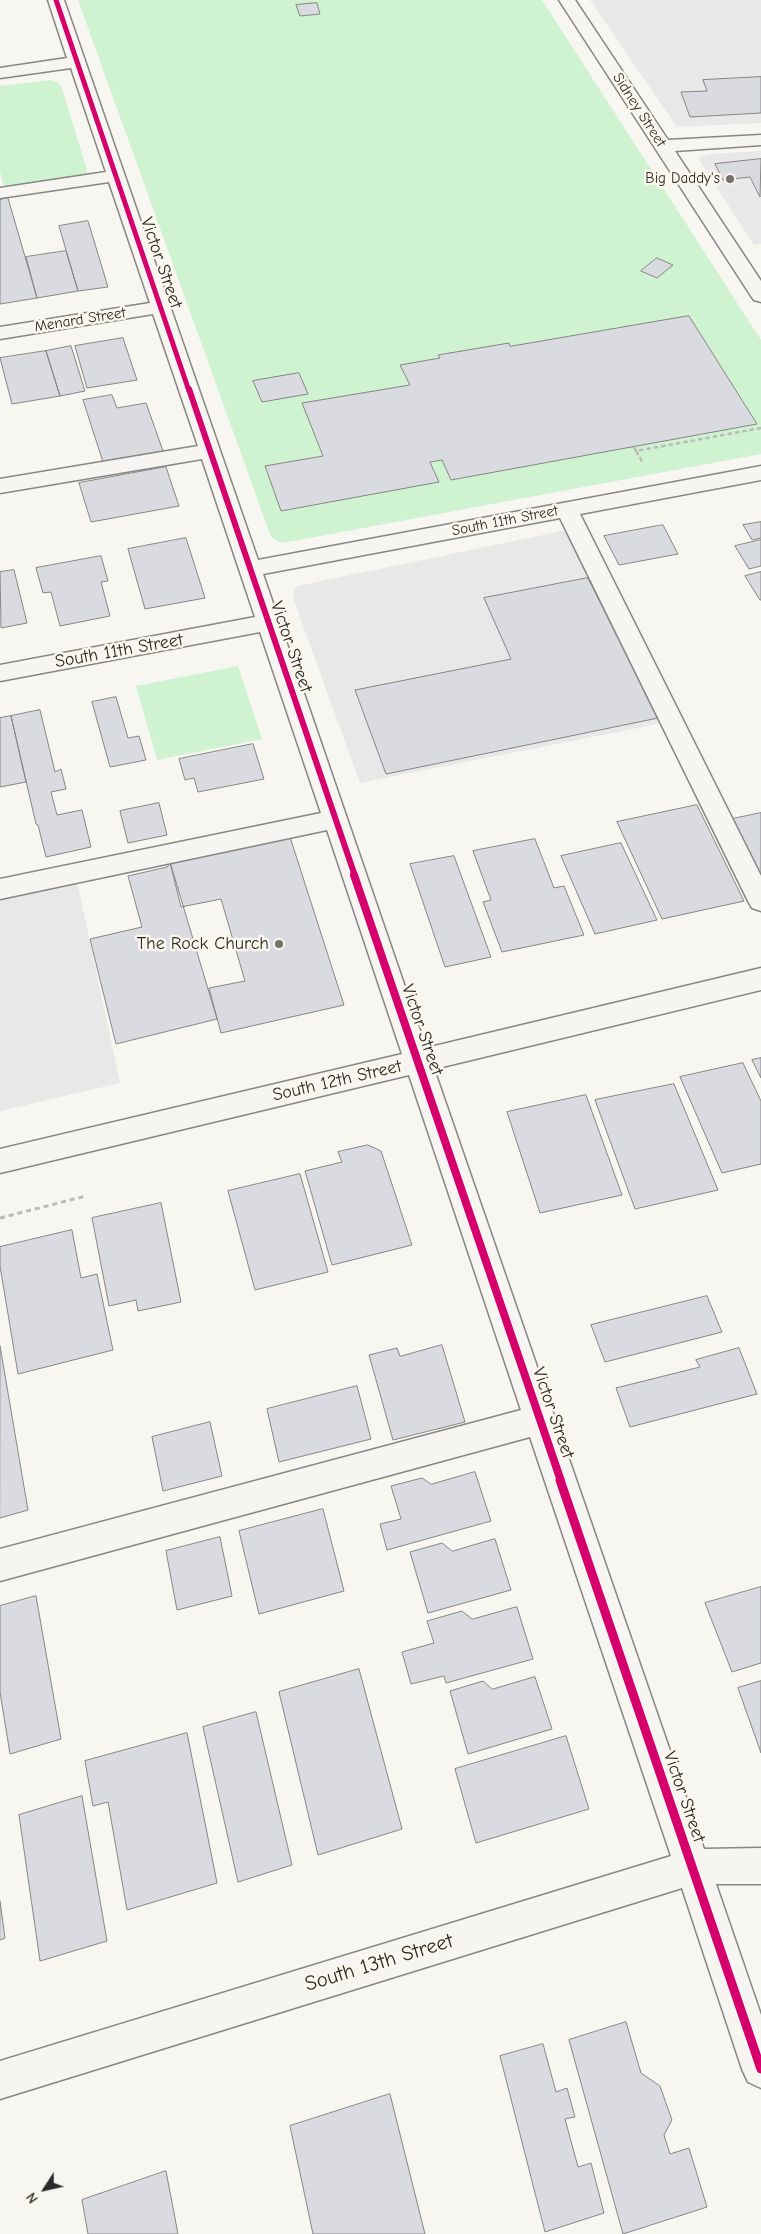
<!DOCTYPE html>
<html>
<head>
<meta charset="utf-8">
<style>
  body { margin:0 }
  #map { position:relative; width:761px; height:2234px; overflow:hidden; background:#f8f6f0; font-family:"Comic Neue",sans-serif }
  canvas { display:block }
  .north { position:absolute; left:20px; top:2164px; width:50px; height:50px; -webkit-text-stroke:4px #fbf7ec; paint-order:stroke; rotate:235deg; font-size:14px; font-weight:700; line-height:20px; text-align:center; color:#2b2b2b }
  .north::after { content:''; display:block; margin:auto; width:18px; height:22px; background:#2b2b2b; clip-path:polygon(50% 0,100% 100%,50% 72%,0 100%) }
</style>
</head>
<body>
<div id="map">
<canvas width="761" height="2234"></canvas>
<div class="north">N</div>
</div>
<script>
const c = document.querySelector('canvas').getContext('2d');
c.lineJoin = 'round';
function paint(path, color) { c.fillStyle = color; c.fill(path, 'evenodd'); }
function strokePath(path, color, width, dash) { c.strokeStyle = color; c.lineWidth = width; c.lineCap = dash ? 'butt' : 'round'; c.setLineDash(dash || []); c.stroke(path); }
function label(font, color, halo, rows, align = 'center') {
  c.font = font + ' "Comic Neue",sans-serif'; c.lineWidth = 5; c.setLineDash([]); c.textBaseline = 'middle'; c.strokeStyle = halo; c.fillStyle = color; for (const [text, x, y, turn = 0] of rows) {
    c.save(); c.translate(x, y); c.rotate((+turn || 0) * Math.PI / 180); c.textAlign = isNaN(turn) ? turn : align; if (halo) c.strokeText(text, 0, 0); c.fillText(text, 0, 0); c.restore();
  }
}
const built = new Path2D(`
  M590,0H761V123L677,127Z
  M761,151V244L754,245L699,160L702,156L710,154Z
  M567,530L663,723L360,783L293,598V592L297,586Z
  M76,876L120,1083L0,1111V893Z`);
const green = new Path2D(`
  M78,0H542L761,340V454L288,542L281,543L271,537Z
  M50,80L59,83L62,88L88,174L4,187L0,172V86Z
  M238,666L262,739L157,760L136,686Z`);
const building = new Path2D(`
  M317,3L320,14L300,16L296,5Z
  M761,77V113L690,117L681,92L707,91L703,80Z
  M761,159L760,197L750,177L723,180L715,164Z
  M8,198L37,298L0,304V200Z
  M88,221L108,287L78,291L59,226Z
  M66,251L78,291L37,298L26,257Z
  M657,258L673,265L657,278L641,271Z
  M689,316L757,424L451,480L442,460L430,462L439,482L281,511L265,466L323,456L302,403L410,385L400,365L440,358L438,355L509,343L510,346Z
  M123,338L137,380L87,388L75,346Z
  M71,346L85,391L60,396L46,351Z
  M46,351L60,396L12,404L0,358Z
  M299,373L308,394L262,402L253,381Z
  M112,395L117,408L146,403L163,451L103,462L83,400Z
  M166,467L179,506L91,522L79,483Z
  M761,522V538L752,540L743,525Z
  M663,525L678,554L619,565L604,536Z
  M186,538L205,598L145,609L128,549Z
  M761,540V566L749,569L735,546Z
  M101,556L108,581L101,582L110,616L60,626L51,592L43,593L36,568Z
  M14,570L27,623L1,628L0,572Z
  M761,572V600H760L745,576Z
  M588,578L658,718L386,774L355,690L511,659L484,598Z
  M116,697L128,738L139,736L146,760L110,767L92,702Z
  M40,710L55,772L61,769L66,789L51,792L57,815L82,810L91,847L46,857L38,825L36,824L11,716Z
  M11,716L26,782L0,787V718Z
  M253,744L264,779L198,792L194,778L185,780L179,759Z
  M159,803L167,835L128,843L120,811Z
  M697,805L744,901L662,919L617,822Z
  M761,813V876L732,819Z
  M290,837L344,1005L221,1033L209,988L245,981L221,899L181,907L170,862Z
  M535,839L554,888L564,886L584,935L502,952L483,902L491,900L473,851Z
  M621,843L657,920L595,934L561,856Z
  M454,856L491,957L445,967L410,864Z
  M170,862L217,1019L116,1044L90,939L142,927L128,876L167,867Z
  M761,1058V1078L752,1060Z
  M743,1063L761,1101V1164L722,1173L680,1077Z
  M674,1084L718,1190L635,1209L595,1100Z
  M586,1095L622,1195L540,1213L507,1112Z
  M368,1145L381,1151L412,1245L332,1265L305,1171L342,1162L338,1152Z
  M300,1174L328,1272L255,1290L228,1191Z
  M161,1203L181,1302L138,1311L136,1300L109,1306L92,1218Z
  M72,1230L81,1278L97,1274L113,1350L18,1374L0,1266V1247Z
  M707,1296L722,1332L605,1362L591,1325Z
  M442,1345L465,1422L393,1440L369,1355L397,1348L400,1356Z
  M0,1346L28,1510L0,1518Z
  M739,1348L757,1394L630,1427L616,1388L700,1367L696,1360Z
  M357,1386L371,1439L279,1462L267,1409Z
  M210,1422L222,1476L163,1491L152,1437Z
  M475,1472L491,1521L387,1550L380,1524L401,1519L391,1486L422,1478L431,1484Z
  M323,1509L344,1591L259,1614L239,1531Z
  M220,1537L232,1596L177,1610L166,1551Z
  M495,1539L511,1590L428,1613L410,1552L442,1543L452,1551Z
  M761,1587V1663L732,1672L705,1603Z
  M36,1596L61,1739L10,1754L0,1692V1606Z
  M517,1607L533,1659L446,1683L444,1676L411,1684L402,1652L434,1643L427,1621L462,1611L472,1619Z
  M359,1669L402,1829L318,1855L279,1692Z
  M535,1677L552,1729L468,1754L450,1691L483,1681L492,1689Z
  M761,1681V1753L738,1688Z
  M256,1712L292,1865L238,1882L203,1727Z
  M187,1733L217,1883L127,1910L108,1802L93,1806L85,1761Z
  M566,1736L589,1809L476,1843L455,1769Z
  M82,1796L107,1941L40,1961L19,1815Z
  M0,1901L5,1938L0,1940Z
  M626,2022L641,2073L660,2086L672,2120L664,2135L670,2154L689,2148L707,2207L623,2234L569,2040Z
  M543,2044L556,2092L567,2088L575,2117L565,2119L578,2167L591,2163L604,2213L545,2232L500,2056Z
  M390,2094L425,2234H313L290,2126Z
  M166,2171L178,2234H88L82,2200Z`);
const pathFar1 = new Path2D(`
  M634,447L636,451L761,428
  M636,451L643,463`);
const path = new Path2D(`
  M0,1218L86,1196`);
const minor = new Path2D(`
  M48,0H64L258,560L761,466V480L580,514L761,876V911L752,908L748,901L560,518L263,574L426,1048L761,968V990L434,1069L704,1849L761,1848V1884H716L761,2015V2088L748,2082L742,2069L682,1888L0,2099V2061L671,1856L530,1437L0,1581V1549L521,1410L409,1075L0,1173V1149L402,1054L327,830L0,899V879L321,813L260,632L0,681V665L255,617L202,459L0,493V479L198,446L153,314L0,339V327L150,303L109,182L0,198V188L106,172L71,68L0,78V68L67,58Z
  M559,0H575L668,140L761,135V145L675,151L761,281V302L754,300L751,296Z`);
const cyclewayFar3 = new Path2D(`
  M56,0L189,391`);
const cyclewayFar2 = new Path2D(`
  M189,389L355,876`);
const cyclewayFar1 = new Path2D(`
  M354,875L561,1481`);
const cycleway = new Path2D(`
  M560,1480L761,2069`);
const markers = [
  [730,179,5,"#737270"],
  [279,944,5,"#737270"]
];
const farStreetnames = [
  ["Sidney Street",639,110,57],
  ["Menard Street",80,320,-9],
  ["South 11th Street",505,521,-11]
];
const farPoinames = [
  ["Big Daddy's",720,179]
];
const streetNames = [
  ["Victor Street",161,263,71],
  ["Victor Street",291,647,71],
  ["South 11th Street",119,651,-10],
  ["Victor Street",422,1030,71],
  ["South 12th Street",337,1081,-13],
  ["Victor Street",553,1413,71],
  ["Victor Street",684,1797,71]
];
const poiNames = [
  ["The Rock Church",269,944]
];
const nearStreetnames = [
  ["South 13th Street",379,1963,-17]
];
paint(built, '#e9e8e9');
paint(green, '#cff2d1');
paint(building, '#dadae1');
strokePath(building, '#878684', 1);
strokePath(minor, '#878684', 3);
strokePath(pathFar1, '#bcbab8', 2.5, [4.5, 3]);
strokePath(path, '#bcbab8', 3, [5, 4]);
paint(minor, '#f6f5f1');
strokePath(cyclewayFar3, '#d6006c', 5);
strokePath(cyclewayFar2, '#d6006c', 6);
strokePath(cyclewayFar1, '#d6006c', 8);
strokePath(cycleway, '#d6006c', 9);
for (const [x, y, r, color] of markers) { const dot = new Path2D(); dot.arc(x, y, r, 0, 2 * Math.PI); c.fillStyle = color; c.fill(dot); strokePath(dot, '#fbf7ec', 2); }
label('15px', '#2b2b2b', '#fbf7ec', farStreetnames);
label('15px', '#2b2b2b', '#fbf7ec', farPoinames, 'right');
label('18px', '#2b2b2b', '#fbf7ec', streetNames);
label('18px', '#2b2b2b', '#fbf7ec', poiNames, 'right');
label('21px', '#2b2b2b', '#fbf7ec', nearStreetnames);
</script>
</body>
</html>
